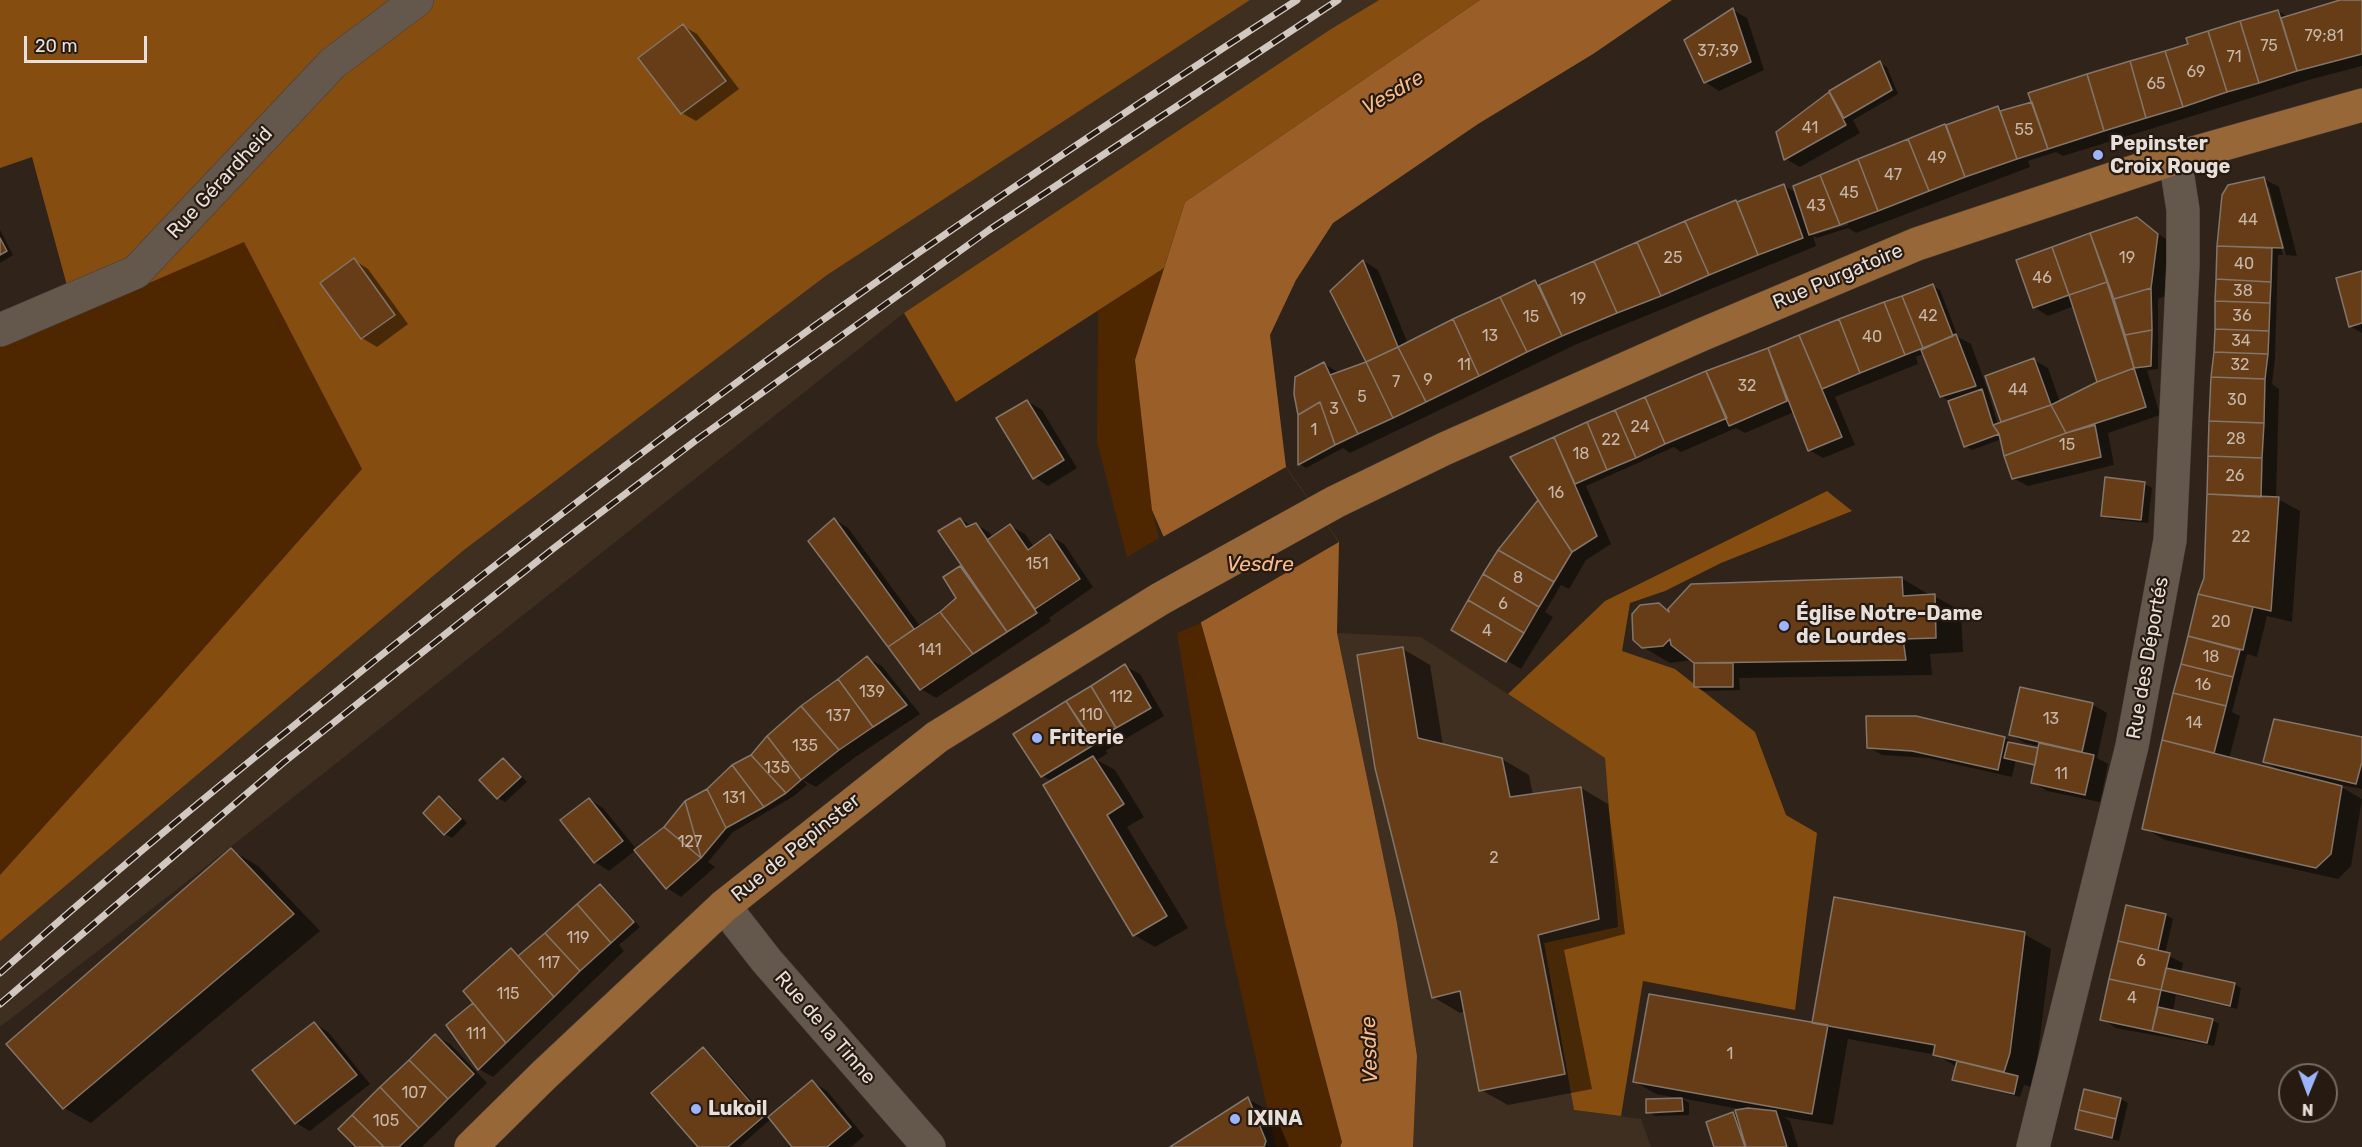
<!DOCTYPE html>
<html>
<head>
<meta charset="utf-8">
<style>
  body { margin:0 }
  #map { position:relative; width:2362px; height:1147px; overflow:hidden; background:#30241a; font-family:Rubik,sans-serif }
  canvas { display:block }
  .north { position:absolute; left:2278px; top:1063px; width:60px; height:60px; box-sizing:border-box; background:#261a11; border:2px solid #736961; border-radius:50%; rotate:181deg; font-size:16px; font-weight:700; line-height:24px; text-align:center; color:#e7dfd9 }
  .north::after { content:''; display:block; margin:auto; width:21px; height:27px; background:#9db4fd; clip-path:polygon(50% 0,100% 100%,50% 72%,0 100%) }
  .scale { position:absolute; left:24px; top:36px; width:123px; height:27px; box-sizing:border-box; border:3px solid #e7dfd9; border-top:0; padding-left:8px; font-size:18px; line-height:21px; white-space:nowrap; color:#e7dfd9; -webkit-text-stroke:4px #261a11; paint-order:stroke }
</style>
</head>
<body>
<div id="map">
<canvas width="2362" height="1147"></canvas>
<div class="north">N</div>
<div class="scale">20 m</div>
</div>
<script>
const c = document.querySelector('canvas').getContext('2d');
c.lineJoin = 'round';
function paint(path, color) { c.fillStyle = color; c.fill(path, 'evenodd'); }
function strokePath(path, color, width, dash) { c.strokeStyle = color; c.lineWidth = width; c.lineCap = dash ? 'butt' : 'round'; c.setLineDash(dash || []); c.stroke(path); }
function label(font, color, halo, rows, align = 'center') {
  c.font = font + ' Rubik,sans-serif'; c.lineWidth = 4.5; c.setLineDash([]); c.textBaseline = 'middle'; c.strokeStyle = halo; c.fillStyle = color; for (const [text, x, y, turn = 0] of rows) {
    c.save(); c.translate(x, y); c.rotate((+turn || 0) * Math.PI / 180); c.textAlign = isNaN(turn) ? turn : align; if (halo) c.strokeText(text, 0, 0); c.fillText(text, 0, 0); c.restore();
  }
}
const built = new Path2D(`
  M1250,0H1379L1331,29L904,313L194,876L0,1027V941L464,550L827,275Z
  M1337,633L1421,637L1605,758L1618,927L1544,943L1574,1110L1641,1119L1651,1147H1413L1417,1056L1397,923Z`);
const green = new Path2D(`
  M244,241L362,469L159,699L0,875V347Z
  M1164,268L1153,307L1152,510L1159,538L1127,557L1097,442L1098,311Z
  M1201,623L1257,821L1342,1142L1340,1147H1276L1225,922L1177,633Z`);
const forest = new Path2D(`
  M0,0H1250L827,275L464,550L0,941V875L159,699L362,469L244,242L75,315L32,157L0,168Z
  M1379,0H1480L1185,202L1164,268L956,402L904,313L1331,29Z
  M1827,491L1852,511L1721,563L1665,591L1630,603L1622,651L1675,669L1755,732L1786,815L1817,833L1795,1010L1643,981L1621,1116L1574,1110L1544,943L1618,927L1605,758L1508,694L1605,601Z`);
const water = new Path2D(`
  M1480,0H1672L1593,54L1478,124L1333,223L1296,280L1270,335L1286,467L1339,542L1337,633L1397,923L1417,1056L1413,1147H1340L1342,1142L1257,821L1201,623L1152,510L1135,360L1185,202Z`);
const pier = new Path2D(`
  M1286,467L1339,542L1198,624L1161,538Z`);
const shadow = new Path2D(`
  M2345,0H2362V66L2312,79L2063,156L2056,152L2028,161L2030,167L1856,233L1848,228L1817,238L1813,236L1816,246L1577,344L1350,453L1343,448L1306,468L1300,464L1324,364L1338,372L1368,363L1364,261L1378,270L1408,344L1535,281L1542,285L1711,211L1784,186L1797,193L1944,125L1946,127L1998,107L2005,111L2033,103L2278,11L2288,17ZM1847,222L1848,225L1813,235V232Z
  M1733,10L1747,18L1764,70L1719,91L1705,82Z
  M683,26L697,34L739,89L696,121L682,113Z
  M1880,63L1887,67L1898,94L1853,120L1860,133L1800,167L1786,159L1777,132L1831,92Z
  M2264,179L2279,187L2297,256L2286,255L2269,187H2265L2283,255H2278L2275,358L2272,384L2279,389L2276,498L2300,511L2292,622L2267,616L2257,657L2247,654L2232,712L2240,716L2229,759L2281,771L2265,762L2362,738V789L2336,784L2362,799L2351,866L2338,879L2165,840L2144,828L2163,740L2206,578L2219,245Z
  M2137,219L2172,243L2165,296L2158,299V369L2147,370L2160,415L2108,433L2114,465L2028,486L2013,478L2002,439L1972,450L1965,446L1949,401L1941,396L1924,354L1916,357L1918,364L1835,397L1855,445L1823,458L1809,450L1794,412L1745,433L1736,428L1681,452L1674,447L1586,486L1611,544L1586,560L1569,589L1561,585L1545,612L1553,617L1521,669L1453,629L1499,551L1540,500L1513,458L1707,372L1884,304L1933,286L1940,290L1958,337L1971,344L1989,394L1998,425L2003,423L1987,377L2034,360L2048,368L2060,402L2099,383L2074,306L2048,316L2034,307L2017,261Z
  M0,230L13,255L0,263Z
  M354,260L368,269L408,324L377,347L362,338L322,283Z
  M2362,273V333L2350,326Z
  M1027,401L1042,410L1077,468L1048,486L1034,477Z
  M2145,484L2152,488L2148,523L2109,519L2103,515Z
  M834,519L848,528L920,626L958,598L945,578L963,567L960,519L972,526L976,524L990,533L993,538L1010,526L1025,534L1034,547L1050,536L1064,544L1093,587L1049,618L1051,621L936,698L921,689L810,541Z
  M1901,578L1928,594V596H1934L1961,611L1963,652L1930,654L1932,675L1739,678L1740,690L1703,691L1696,687V663L1692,660L1670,663L1643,647L1658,604L1669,610Z
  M1403,649L1430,665L1443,746L1502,759L1529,775L1533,795L1581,788L1608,804L1625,934L1564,950L1592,1089L1508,1105L1481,1090L1465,1011L1460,1013L1433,997Z
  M867,658L882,666L920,714L854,758L816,787L803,780L807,785L794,796L733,832L708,862L715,867L681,897L667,888L636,850L609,871L595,862L562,821L589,799L603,808L637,850L708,790L752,756Z
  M1125,666L1140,674L1164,716L1105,751L1108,753L1097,760L1115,770L1144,817L1127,827L1188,928L1155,947L1134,935L1052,781L1043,776Z
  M2021,689L2093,705L2107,713L2097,758L2108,764L2100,802L2047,791L2032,782L2042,765L2016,759L2012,777L1928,758L1882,755L1868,747L1916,717L2005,738L2017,745L2039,750L2040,746L2025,743L2011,735Z
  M503,760L510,764L527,782L505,802L498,798Z
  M440,798L447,802L467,823L452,838L445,834Z
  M231,850L258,866L320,931L91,1123L64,1108Z
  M600,886L607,890L640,927L619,945L624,951L493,1077L479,1069L475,1003L512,950L521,956Z
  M2127,906L2166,915L2173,919L2165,954L2183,963L2181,972L2234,984L2241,988L2237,1009L2176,995L2173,1011L2212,1020L2219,1024L2214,1046L2116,1028L2102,1019Z
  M2024,934L2051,949L2036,1069L2031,1087L2024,1085L2020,1097L1961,1083L1954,1079L1957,1067L1937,1055L1848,1039L1833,1125L1784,1117L1790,1121L1798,1147H1716L1733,1114L1738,1117L1744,1110L1681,1098L1689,1103V1115L1655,1116L1648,1112L1678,1098L1656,1094L1635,1082L1813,1024Z
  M314,1023L328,1032L370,1084L310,1131L296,1123Z
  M435,1036L450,1044L487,1083L422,1147H358Z
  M703,1049L710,1053L768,1119L813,1082L827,1091L864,1136L851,1147H794L771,1119L739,1147H700Z
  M2085,1091L2121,1099L2128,1103L2119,1141L2083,1132L2076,1128Z
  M1248,1099L1275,1114L1289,1147H1172Z`);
const building = new Path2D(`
  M2340,0H2362V54L2297,71L2281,18Z
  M1733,8L1751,62L1704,83L1684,40Z
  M2278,10L2297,71L2259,83L2240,21Z
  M2240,21L2259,83L2227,92L2208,31Z
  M683,24L726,81L681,114L638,58Z
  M2208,31L2227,92L2183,107L2165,51L2188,44L2186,38Z
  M2165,51L2183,107L2146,118L2130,61Z
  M1880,61L1892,90L1844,118L1829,91Z
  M2130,61L2146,118L2104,131L2087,74Z
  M2087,74L2104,131L2048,149L2028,93Z
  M1829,92L1846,125L1784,160L1776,132Z
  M2032,102L2048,149L2017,159L2000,111Z
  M1998,106L2017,159L1965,177L1946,125Z
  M1945,124L1965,177L1929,191L1908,139Z
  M1908,139L1929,191L1878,211L1858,159Z
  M1858,159L1878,211L1840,225L1820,175Z
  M1820,175L1840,225L1809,235L1793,186Z
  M2264,177L2283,248L2217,246L2222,195L2228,185Z
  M1784,184L1803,238L1758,255L1737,202Z
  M1736,200L1758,255L1709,275L1685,221Z
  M2137,217L2158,234L2151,288L2114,299L2090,233Z
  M1685,221L1709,275L1661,296L1637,242Z
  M2090,233L2107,282L2069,295L2052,247Z
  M0,238L7,251L0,255Z
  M1637,242L1661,296L1617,313L1594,261Z
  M2217,246L2272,248L2271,282L2216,279Z
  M2052,247L2069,295L2033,308L2016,260Z
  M354,258L395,315L361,339L320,283Z
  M1363,260L1398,347L1366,362L1330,291Z
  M1594,261L1617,313L1562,336L1539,285Z
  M2362,271V323L2349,327L2336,278Z
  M2216,279L2271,282L2270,303L2215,301Z
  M1535,280L1562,336L1527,352L1500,297Z
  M2107,282L2134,368L2097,382L2069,295Z
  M1933,284L1953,336L1923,348L1902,296Z
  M2151,288L2152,330L2125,335L2114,299Z
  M1902,296L1923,348L1905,355L1884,302Z
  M1500,297L1527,352L1479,376L1453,319Z
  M2215,301L2270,303L2269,331L2215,329Z
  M1884,302L1905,355L1860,373L1839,319Z
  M1453,319L1479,376L1426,402L1398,347Z
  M1839,319L1860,373L1822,389L1799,335Z
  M2215,329L2269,331L2268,354L2214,352Z
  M2152,330L2151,366L2134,368L2125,335Z
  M1956,334L1976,386L1940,397L1921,350Z
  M1799,335L1842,437L1808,451L1768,348Z
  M1398,347L1426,402L1393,418L1366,362Z
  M1768,348L1787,401L1729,426L1706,371Z
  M2214,352L2268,354L2265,379L2211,377Z
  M2034,358L2051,405L2001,422L1985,376Z
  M1324,362L1358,434L1335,445L1320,402L1298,415L1294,394L1295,377Z
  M1366,362L1393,418L1358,434L1330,375Z
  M2134,368L2146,407L2066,433L2051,405L2097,382Z
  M1706,371L1727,418L1665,444L1645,397Z
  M2211,377L2265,379L2264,423L2209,421Z
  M1982,389L1993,425L1999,434L1964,447L1948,401Z
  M1645,397L1665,444L1636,458L1615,410Z
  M1027,400L1064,460L1033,479L996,418Z
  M1320,402L1335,445L1298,465V415Z
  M2051,405L2066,433L2004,456L1999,434L1993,425Z
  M1615,410L1636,458L1607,470L1587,422Z
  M2209,421L2264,423L2262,458L2208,456Z
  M1587,422L1607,470L1575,484L1554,437Z
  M2095,425L2101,457L2012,479L2004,456L2066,433Z
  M1554,437L1597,536L1572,552L1510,457Z
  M2208,456L2262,458L2261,497L2207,494Z
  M2105,477L2145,482L2141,520L2101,516Z
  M2207,494L2279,497L2271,611L2198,594L2204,578Z
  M1538,500L1572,552L1554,582L1498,550Z
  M834,518L914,629L888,647L808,541Z
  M960,518L966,527L976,523L1037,613L1007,632L938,531Z
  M1010,524L1028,550L1050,534L1080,579L1035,609L987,540Z
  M1498,550L1554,582L1539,607L1483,574Z
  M960,566L1007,632L973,654L940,612L956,598L943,577Z
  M1483,574L1539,607L1524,633L1468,600Z
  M1902,577L1903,596L1935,594L1936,638L1903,639L1906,660L1694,663L1671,645L1670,639L1663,646L1642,648L1633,640L1632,614L1640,605L1659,603L1669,612L1668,609L1691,584Z
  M2198,594L2253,607L2243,650L2188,636Z
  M1468,600L1524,633L1506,662L1451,630Z
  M940,612L973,654L920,690L888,647Z
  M2188,636L2240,650L2233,677L2181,664Z
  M1403,647L1418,738L1502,758L1510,797L1581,787L1599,919L1538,935L1565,1074L1479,1091L1460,991L1432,998L1375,768L1357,655Z
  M867,656L907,705L873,727L838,679Z
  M1694,663H1733V687H1694Z
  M1125,664L1151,708L1116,728L1091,686Z
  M2181,664L2233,677L2226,706L2173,693Z
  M838,679L873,727L839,750L801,706Z
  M1091,686L1116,728L1092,742L1066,701Z
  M2020,687L2093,703L2082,752L2009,735Z
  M2173,693L2226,706L2214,753L2162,740Z
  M1066,701L1095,744L1041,777L1013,734Z
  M801,706L839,750L801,780L767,736Z
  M1866,716H1916L2005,737L1998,770L1912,751L1867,748Z
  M2274,719L2362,737V762L2356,784L2263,762Z
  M767,736L801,780L786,793L751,755Z
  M2162,740L2342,786L2331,854L2316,868L2142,829Z
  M2008,742L2038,748L2035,765L2004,758Z
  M2039,743L2094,755L2085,795L2031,783Z
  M751,755L786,793L764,807L732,765Z
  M1093,756L1124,804L1107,815L1167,916L1133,936L1043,785Z
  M503,758L521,777L497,799L479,780Z
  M732,765L764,807L726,828L707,789Z
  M707,789L726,828L701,858L685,801Z
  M439,796L461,819L444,835L423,813Z
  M589,798L623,841L594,863L560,820Z
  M685,801L701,858L664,827Z
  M664,827L701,858L666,889L634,850Z
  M231,848L294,914L63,1109L6,1044Z
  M600,884L634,922L611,943L577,904Z
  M1834,897L2025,932L2010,1053L2004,1072L1933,1055L1935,1045L1812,1023Z
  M577,904L611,943L580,971L545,933Z
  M2126,905L2166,914L2158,950L2118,941Z
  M545,933L580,971L554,997L518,956Z
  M2118,941L2170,953L2161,990L2109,979Z
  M511,948L554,997L506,1043L463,991Z
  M2166,968L2235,983L2230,1006L2161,990Z
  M2109,979L2161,990L2152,1031L2100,1020Z
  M1649,994L1828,1025L1812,1114L1633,1082Z
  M473,1003L506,1043L478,1070L446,1025Z
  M2158,1007L2213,1019L2207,1043L2152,1031Z
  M314,1022L357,1075L295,1124L252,1070Z
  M435,1034L474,1074L448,1099L409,1060Z
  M703,1047L763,1117L728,1147H698L651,1093Z
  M409,1060L448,1099L419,1128L380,1087Z
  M1957,1061L2018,1076L2014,1094L1952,1080Z
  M812,1080L851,1127L827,1147H792L768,1117Z
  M380,1087L419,1128L399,1147H384L352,1115Z
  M2084,1089L2121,1098L2116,1119L2079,1110Z
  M1248,1097L1266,1141L1264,1147H1170Z
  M1682,1098L1683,1111L1646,1113V1099Z
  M1748,1108L1776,1111L1787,1147H1746L1735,1110Z
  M2079,1110L2116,1119L2112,1138L2075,1129Z
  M1733,1112L1745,1147H1714L1706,1122Z
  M352,1115L384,1147H356L338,1129Z`);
const minor = new Path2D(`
  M0,330L136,272L333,63L417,0
  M724,906L766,960L929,1147
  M2033,1147L2132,746L2170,540L2183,264V210L2175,158`);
const major = new Path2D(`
  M471,1147L544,1075L724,906L937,737L1160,599L1335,502L1444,449L1701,335L1917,244L2175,158L2362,105`);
const rail = new Path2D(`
  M0,973C101,883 206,796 312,711C477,577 645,448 817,324C974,212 1135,105 1297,0
  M0,1004L284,762L554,548L695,441L989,230L1338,0`);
const markers = [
  [2098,155,6,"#9db4fd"],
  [1784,626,6,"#9db4fd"],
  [1037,738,6,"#9db4fd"],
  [696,1109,6,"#9db4fd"],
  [1235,1119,6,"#9db4fd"]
];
const numberNames = [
  ["79;81",2324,36],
  ["75",2269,46],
  ["37;39",1718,51],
  ["71",2234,57],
  ["69",2196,72],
  ["65",2156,84],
  ["41",1810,128],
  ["55",2024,130],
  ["49",1937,158],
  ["47",1893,175],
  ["45",1849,193],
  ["43",1816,206],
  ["44",2248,220],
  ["25",1673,258],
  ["19",2127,258],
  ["40",2244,264],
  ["46",2042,278],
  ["38",2243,291],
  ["19",1578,299],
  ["42",1928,316],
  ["36",2242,316],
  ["15",1531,317],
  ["13",1490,336],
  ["40",1872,337],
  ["34",2241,341],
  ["11",1464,365],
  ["32",2240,365],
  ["9",1428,380],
  ["7",1396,382],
  ["32",1747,386],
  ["44",2018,390],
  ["5",1362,397],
  ["30",2237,400],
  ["3",1334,409],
  ["24",1640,427],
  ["1",1314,430],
  ["28",2236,439],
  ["22",1611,440],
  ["15",2067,445],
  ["18",1581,454],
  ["26",2235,476],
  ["16",1556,493],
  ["22",2241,537],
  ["151",1037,564],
  ["8",1518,578],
  ["6",1503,604],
  ["20",2221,622],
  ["4",1487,631],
  ["141",930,650],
  ["18",2211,657],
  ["16",2203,685],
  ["139",872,692],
  ["112",1121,697],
  ["110",1091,715],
  ["137",838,716],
  ["13",2051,719],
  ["14",2194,723],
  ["135",805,746],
  ["135",777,768],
  ["11",2061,774],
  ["131",734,798],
  ["127",690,842],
  ["2",1494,858],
  ["119",578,938],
  ["6",2141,961],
  ["117",549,963],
  ["115",508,994],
  ["4",2132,998],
  ["111",476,1034],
  ["1",1730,1054],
  ["107",414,1093],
  ["105",386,1121]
];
const poiNames = [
  ["Pepinster",2110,144],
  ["Croix Rouge",2110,167],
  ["Église Notre-Dame",1796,614],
  ["de Lourdes",1796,637],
  ["Friterie",1049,738],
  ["Lukoil",708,1109],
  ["IXINA",1247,1119]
];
const streetNames = [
  ["Rue Gérardheid",220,183,-47],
  ["Rue Purgatoire",1838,277,-23],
  ["Rue des Déportés",2148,658,-80],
  ["Rue de Pepinster",796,848,-39],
  ["Rue de la Tinne",825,1028,49]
];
const waterNames = [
  ["Vesdre",1393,93,-30],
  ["Vesdre",1260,565],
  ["Vesdre",1370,1050,-92]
];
paint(built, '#3e2f21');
paint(green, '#4e2700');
paint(forest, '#864d10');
paint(water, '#9a5f28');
paint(pier, '#30241a');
paint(shadow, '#0007');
paint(building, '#663d17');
strokePath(building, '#83756a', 1.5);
strokePath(minor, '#493f38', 34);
strokePath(major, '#493f38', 34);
strokePath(minor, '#64574c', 33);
strokePath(major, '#986738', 33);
strokePath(rail, '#d1c8c2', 7);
strokePath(rail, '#261a11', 4.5, [14]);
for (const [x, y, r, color] of markers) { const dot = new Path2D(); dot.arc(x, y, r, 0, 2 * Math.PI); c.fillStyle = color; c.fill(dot); strokePath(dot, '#261a11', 2); }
label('16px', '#c7b6a8', null, numberNames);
label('bold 20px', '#e7dfd9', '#261a11', poiNames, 'left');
label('20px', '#e7dfd9', '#261a11', streetNames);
label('italic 21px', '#f8bb89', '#261a11', waterNames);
</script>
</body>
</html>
